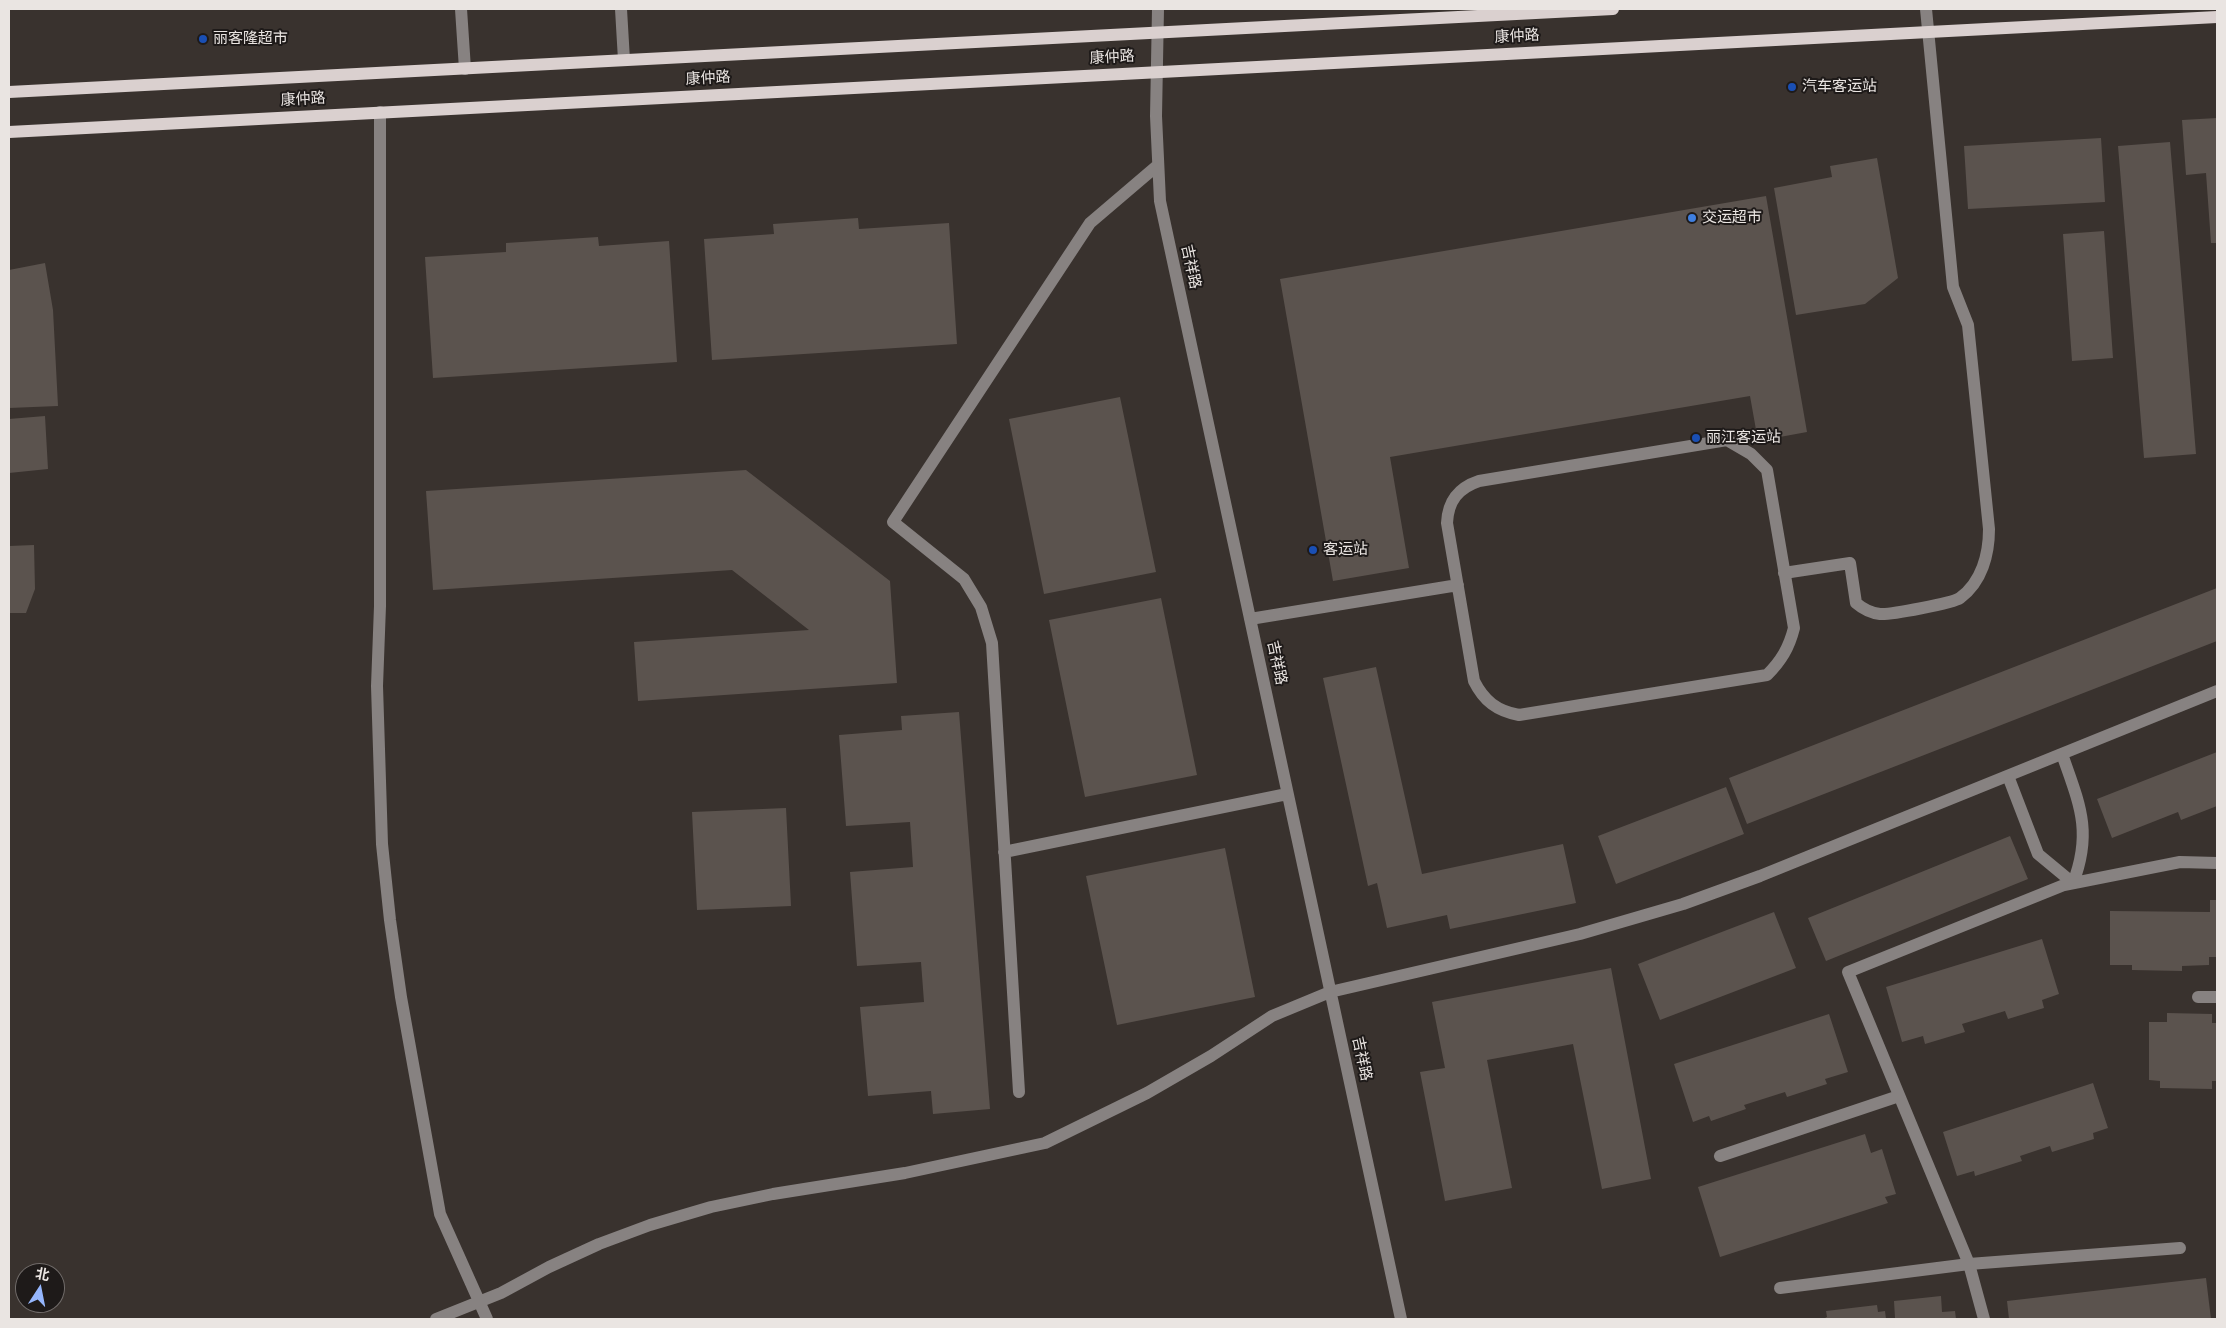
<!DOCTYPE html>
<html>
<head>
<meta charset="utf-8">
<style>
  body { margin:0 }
  #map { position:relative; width:2226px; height:1328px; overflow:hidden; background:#39322e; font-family:"Roboto Condensed","Noto Sans SC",sans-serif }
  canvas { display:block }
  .frame { position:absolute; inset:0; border:10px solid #eae5e2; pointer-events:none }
  .north { position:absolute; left:15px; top:1263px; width:50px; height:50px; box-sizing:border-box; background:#1e1a19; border:1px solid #706b69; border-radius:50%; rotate:11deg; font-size:14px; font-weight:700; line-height:20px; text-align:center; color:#eae5e2 }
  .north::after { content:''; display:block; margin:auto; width:18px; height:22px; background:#95b6fd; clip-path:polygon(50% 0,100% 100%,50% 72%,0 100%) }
</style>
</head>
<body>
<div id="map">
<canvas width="2226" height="1328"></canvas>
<div class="frame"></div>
<div class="north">北</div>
</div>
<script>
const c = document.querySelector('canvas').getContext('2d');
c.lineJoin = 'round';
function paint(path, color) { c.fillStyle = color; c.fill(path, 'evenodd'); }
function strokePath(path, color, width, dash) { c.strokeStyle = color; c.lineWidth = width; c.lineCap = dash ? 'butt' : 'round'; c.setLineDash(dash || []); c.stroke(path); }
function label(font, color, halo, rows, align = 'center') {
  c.font = font + ' "Roboto Condensed","Noto Sans SC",sans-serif'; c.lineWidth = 4; c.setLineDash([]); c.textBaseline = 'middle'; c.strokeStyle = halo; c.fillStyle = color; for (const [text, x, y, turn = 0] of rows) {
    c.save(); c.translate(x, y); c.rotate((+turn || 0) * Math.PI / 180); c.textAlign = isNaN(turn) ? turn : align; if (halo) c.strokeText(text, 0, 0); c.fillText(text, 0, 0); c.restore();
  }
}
const building = new Path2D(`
  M2217,118V243H2211L2206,173L2186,175L2182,120Z
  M2101,138L2105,202L1968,209L1964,146Z
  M2170,142L2196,454L2144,458L2118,146Z
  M1877,158L1898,278L1865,304L1796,315L1774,188L1832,177L1830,166Z
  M1766,196L1807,432L1758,441L1750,396L1390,457L1409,568L1333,581L1280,279Z
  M858,218L859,229L949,223L957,344L712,360L704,239L774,234L773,224Z
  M2104,231L2113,358L2072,361L2063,234Z
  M598,237L599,246L669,241L677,362L433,378L425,257L506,252V243Z
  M45,263L53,310L58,406L9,408V270Z
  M1120,397L1156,572L1044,594L1009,419Z
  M45,416L48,469L9,473V419Z
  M746,470L890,581L897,683L638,701L634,642L809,630L732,570L433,590L426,491Z
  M34,545L35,589L26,613H9V546Z
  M2217,588V641L1747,824L1729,778Z
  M1161,598L1197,775L1085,797L1049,620Z
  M1376,667L1422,874L1563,844L1576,903L1450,929L1447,915L1387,928L1377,883L1368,886L1323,678Z
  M959,712L990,1109L933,1114L931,1091L868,1096L860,1007L924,1002L921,962L857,966L850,872L913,867L910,822L846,826L839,735L902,730L901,716Z
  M2217,752V806L2181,820L2178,812L2112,838L2097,799Z
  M1726,787L1744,834L1616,884L1598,836Z
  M786,808L791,906L697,910L692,812Z
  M2010,836L2028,879L1826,961L1808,918Z
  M1225,848L1255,997L1117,1025L1086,876Z
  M2210,900H2217V957H2209V965L2182,966V971L2132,970V965H2110V911L2210,912Z
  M1774,912L1796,968L1660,1020L1638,964Z
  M2042,939L2059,994L2042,1000L2044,1008L2008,1019L2005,1011L1962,1024L1965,1032L1925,1044L1923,1036L1902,1042L1886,987Z
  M1611,968L1651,1179L1602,1189L1573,1044L1487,1060L1512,1188L1445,1201L1420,1072L1445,1068L1432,1002Z
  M2167,1013L2212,1014V1023H2217V1081H2212V1089L2160,1088V1081L2149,1080V1022H2167Z
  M1829,1014L1848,1072L1825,1079L1827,1084L1787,1097L1785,1092L1744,1105L1746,1109L1711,1121L1709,1116L1693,1122L1674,1064Z
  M2093,1083L2108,1128L2093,1133L2094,1139L2052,1152L2050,1146L2020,1156L2022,1161L1975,1176L1974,1171L1957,1176L1943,1132Z
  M1865,1134L1871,1153L1882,1149L1896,1194L1885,1197L1888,1203L1720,1257L1698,1187Z
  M2206,1278L2211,1319H2009L2007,1301Z
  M1941,1296L1942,1312L1955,1311L1956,1319H1892L1895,1318L1894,1301Z
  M1877,1305L1878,1312L1885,1311L1886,1319H1823L1827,1317L1826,1311Z`);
const minor = new Path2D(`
  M461,9L465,69
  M621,9L624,60
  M1158,9L1156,116L1160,201L1401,1319
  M380,112V606L377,686L382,844L390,920L401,997L440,1214L487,1319
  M1727,440L1751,454L1767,470L1794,628C1789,648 1781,661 1767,675L1519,715C1497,711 1484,701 1474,681L1447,523C1448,501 1458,488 1479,481Z
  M1784,573L1850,563L1856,603C1863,609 1871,613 1880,614C1890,615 1953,603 1960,598C1982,582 1989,554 1989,529L1968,325L1953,287L1926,9
  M1250,619L1458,585
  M2008,776L2038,854L2073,883C2093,831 2079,803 2062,754
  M1004,852L1287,794
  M2198,997H2217
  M1019,1092L992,643L981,607L964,579L893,522L1090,223L1158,165
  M1720,1156L1899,1096
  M1780,1288L1969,1264L2180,1248
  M436,1319L501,1293L549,1267L599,1244L650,1225L711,1207L773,1194L905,1173L1045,1143L1147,1093L1211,1056L1272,1016L1330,992L1580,934L1683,904L1760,876L2217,691
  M1984,1319L1969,1264L1848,972L2064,885L2180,862L2217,863`);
const major = new Path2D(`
  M9,92L1613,9
  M9,132L2217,17`);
const markers = [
  [203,39,5,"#1a4fb4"],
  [1792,87,5,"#1a4fb4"],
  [1692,218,5,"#3f7fe0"],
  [1696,438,5,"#1a4fb4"],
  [1313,550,5,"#1a4fb4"]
];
const streetNames = [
  ["康仲路",1517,37,-3],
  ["康仲路",1112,58,-3],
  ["康仲路",708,79,-3],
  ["康仲路",303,100,-3],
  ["吉祥路",1190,267,78],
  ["吉祥路",1276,663,78],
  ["吉祥路",1361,1059,78]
];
const poiNames = [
  ["丽客隆超市",213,39],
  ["汽车客运站",1802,87],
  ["交运超市",1702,218],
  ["丽江客运站",1706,438],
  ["客运站",1323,550]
];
paint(building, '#5b534e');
strokePath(minor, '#878281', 12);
strokePath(major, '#dad0cf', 12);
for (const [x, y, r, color] of markers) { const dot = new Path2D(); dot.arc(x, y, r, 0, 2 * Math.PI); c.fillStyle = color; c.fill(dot); strokePath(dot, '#1e1a19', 2); }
label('15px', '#eae5e2', '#1e1a19', streetNames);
label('15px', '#eae5e2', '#1e1a19', poiNames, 'left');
</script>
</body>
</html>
